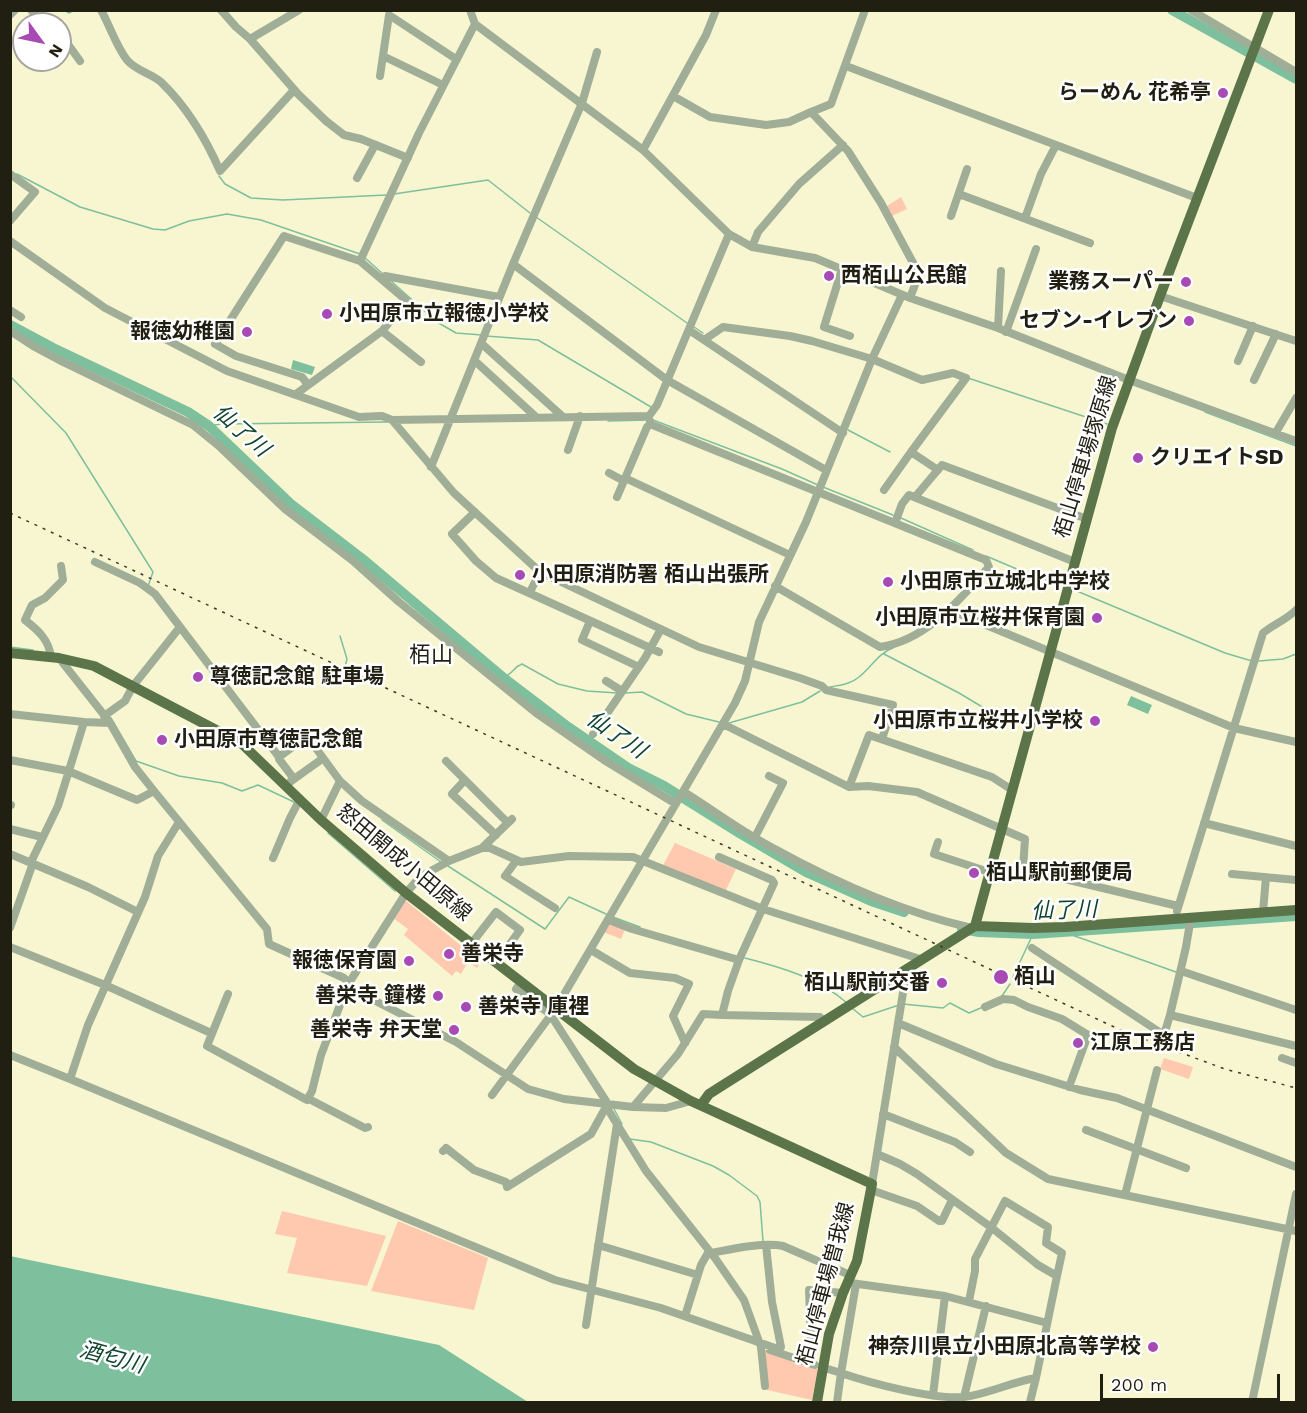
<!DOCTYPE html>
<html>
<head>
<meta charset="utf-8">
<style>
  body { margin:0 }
  #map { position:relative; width:1307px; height:1413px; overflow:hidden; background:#f8f6d0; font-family:"Work Sans",sans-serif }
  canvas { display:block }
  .frame { position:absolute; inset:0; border:12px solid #201f11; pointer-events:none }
  .north { position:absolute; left:12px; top:12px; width:60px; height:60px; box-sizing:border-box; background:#fff; border:2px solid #a6a5a0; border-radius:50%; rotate:123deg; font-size:16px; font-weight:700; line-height:24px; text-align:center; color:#201f11 }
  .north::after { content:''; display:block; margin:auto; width:21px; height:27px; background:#a84ab4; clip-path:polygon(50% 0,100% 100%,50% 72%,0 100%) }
  .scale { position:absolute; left:1100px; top:1374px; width:180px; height:27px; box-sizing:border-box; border:3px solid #201f11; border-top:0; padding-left:8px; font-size:18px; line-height:21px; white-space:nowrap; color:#201f11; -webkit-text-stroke:4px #fff; paint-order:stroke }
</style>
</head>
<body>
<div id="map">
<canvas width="1307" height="1413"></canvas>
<div class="frame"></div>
<div class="north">N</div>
<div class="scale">200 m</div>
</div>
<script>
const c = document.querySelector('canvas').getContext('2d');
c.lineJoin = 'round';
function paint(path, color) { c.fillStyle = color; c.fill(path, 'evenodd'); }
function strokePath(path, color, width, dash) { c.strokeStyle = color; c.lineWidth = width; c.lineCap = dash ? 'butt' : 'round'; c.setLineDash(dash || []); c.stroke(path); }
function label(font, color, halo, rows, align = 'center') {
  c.font = font + ' "Work Sans","Noto Sans JP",sans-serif'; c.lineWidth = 5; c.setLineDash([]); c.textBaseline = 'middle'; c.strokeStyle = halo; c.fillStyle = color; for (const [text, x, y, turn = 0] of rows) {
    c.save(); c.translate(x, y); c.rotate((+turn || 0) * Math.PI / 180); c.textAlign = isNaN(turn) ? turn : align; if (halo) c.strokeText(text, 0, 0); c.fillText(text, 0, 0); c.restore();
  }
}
const green = new Path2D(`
  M901,197L907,209L892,216L887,206Z
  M675,843L736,869L725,892L662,867Z
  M405,900L481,962L477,968L468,962L461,974L456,971L452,976L404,935L408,929L393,918Z
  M610,921L626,927L621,939L603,932Z
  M1164,1058L1193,1067L1189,1079L1160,1069Z
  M282,1211L386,1236L367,1286L287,1273L297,1238L275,1234Z
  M398,1221L488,1258L474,1310L371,1291Z
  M763,1350L818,1369L812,1400L767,1390Z`);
const water = new Path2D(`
  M293,360L315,367L312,375L291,369Z
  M1131,696L1152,705L1148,714L1127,705Z
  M10,1256L439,1345L528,1402H11Z`);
const stream = new Path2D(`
  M64,10L69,13L74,10
  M17,174L80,207L153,229L165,230L189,221L227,214L261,220L360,254
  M219,176L225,184L251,198L283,200L386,195
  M394,194L488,180L530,213
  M536,217L687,323
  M364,257L383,274
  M391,281L437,322L456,333L482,335
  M694,327L703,333
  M486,336L538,340L651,407
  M10,376L66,433L153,572L148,586
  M968,378L1107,424
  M1205,412L1296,446
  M653,420L782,469L818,485
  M608,421L648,420
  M209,426L221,424L387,422
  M848,430L890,452
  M823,487L893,515
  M901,518L973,550
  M986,556L1031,575L1063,585
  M1072,589L1225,653L1252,661
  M340,636L347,659L345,667
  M10,647L33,650
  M884,654L959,693L1009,723
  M1259,661L1283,659L1296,654
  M503,677C513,675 513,667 522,664L558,684L587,691L617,693
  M830,687C840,685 851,684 859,677C871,668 878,653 893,648
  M625,693L642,692L686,714L719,722
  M111,718L136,761L179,776L222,783L242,791L258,785L294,802
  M729,723L802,702L820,691
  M382,820L441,862
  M328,833L395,891
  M448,866L545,929L569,897L606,914
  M613,917L640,927
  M1070,932L1072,935L1176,972
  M745,958C780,967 819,978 847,1003
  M1013,977L1033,934
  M1002,996L1010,984
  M903,1004L943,1008L950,1003L969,1013L983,1007
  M852,1008L863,1017L899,1005
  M613,1107L622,1124
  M630,1139L651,1142L713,1166L729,1175L757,1196L760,1202L763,1241`);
const river = new Path2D(`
  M1172,10L1296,79
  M10,325L53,348L188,412L209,426L292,505L365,561L505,679L568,727L628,768L664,786L741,834L806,872L871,901L904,912
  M962,929L979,932L1033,934L1296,916`);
const minor = new Path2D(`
  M31,10L43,23L50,24
  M101,10C110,26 116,46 127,60C136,71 151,73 161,82C187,107 206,139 220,171L294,90
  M221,10L236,27L250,39L298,94L326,121L344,135L361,139L408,158
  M470,10L475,24
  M1191,10L1296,72
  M10,15L15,10
  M60,33L80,61
  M250,39L299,10
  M383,56L443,85
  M846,66L1197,198
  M380,76L389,15L456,59
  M673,96L710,117L766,125L789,122L811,112L848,151L881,203L919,274L910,298
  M811,112L831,104L865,10
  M643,150L706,35L716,10
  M10,174L35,192L10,221
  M357,178L375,145
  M959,194L1090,243
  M951,216L967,169
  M1025,218L1041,174L1056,145
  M10,241L105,308L227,371L359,417L382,416L392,420L649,416L657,405L729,234
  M752,247L758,232L799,184L843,145
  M513,264L667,380L826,470
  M842,269L824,327L850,336
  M382,278L385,276L499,297
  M1160,296L1296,341
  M10,310L21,317
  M998,328L1001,271
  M689,330L843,433
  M10,331L33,346L63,362L193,425L220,447L285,509L352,560L399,602L536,713L604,760L676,804
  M382,331L421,362
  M1006,332L1036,249
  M704,340L723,327L790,336L812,341L872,359L922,380L953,373L966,378L911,452
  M482,344L562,416
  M475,361L536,417
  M1238,361L1253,326
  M1254,380L1276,334
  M308,385L302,377L236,356L215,344L284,236L360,261
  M296,394L382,331L407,301L360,261L419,133L475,24L643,150L729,234L752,247L815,258L910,298L998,328L1129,380L1296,441
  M392,420L454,493L540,572L699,647L800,678L822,686L826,690L893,705L882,739
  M650,424L986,560L989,567C960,599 926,641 880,647L775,586
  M1275,434L1296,398
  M568,450L580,416
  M431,467L513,264L582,103L597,52
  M609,473L624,481
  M625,478L790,555
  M884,490L911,452L938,470
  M617,497L647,427L650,424V421
  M915,497L942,465L1087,519
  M475,512L452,534L476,561L496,578L659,652
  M895,523L902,504L909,495L1075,562
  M95,562L140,583L155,594L279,757V759L294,779L286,785
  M530,592L540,572
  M950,610L1234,728L1296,742
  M590,621L582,640L639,667
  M51,657C49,640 38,630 25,620L32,605L45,598L63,580L61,566
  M59,658L108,720
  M606,681L622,691
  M10,714L84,722L110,723L135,767L154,791
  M104,716L125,701L133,686L180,627
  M723,724L849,787L868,786L917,792L1025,839L1023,869L1178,906
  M593,734L645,658L661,629
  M279,757L307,736L340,781L362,801L449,861
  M10,760L68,771L137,800L154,791L267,929L269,944L344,978L349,983L406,893L420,877L449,861L482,848H490L521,862L569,856L633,857L763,909L920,959
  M446,761L508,823
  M294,779L322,759
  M465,780L452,794L496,835
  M849,787L869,735L992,777L1012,790
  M684,792C713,810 742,832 773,848C833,881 905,913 972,928
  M10,805H11
  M321,820L340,781
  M1204,823L1296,846
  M10,829L42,837
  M755,837L783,783L769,776
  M938,842L934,854L989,872
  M482,848L512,819
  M10,854L88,887L138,912
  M273,858L290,818L300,799
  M516,861L505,876L555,908
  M31,862L58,806L84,722
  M1232,874L1296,880
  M1177,911L1263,633C1274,624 1286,620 1296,610
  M1263,912L1266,877
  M1191,917L1186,947L1170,1015L1296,1046
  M609,920L632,929L739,960L774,883L772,880L719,857
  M10,928L33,863
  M471,944L496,912L520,930L496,963
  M10,947L105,985L211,1033
  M1032,948L1164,1035L1170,1015
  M591,950L630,973L675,978L689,984L673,1016L685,1043
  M739,960L728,991L722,1015L820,1017L823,1020
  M1181,971L1296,1010
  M521,982L516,989L550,1014L606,1101L607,1108L646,1171L715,1258L744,1300L761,1347L765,1386
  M350,988L456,1042L528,1089L564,1099L633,1107L678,1054L703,1014L722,1015
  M228,994L207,1046L307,1100L312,1091L321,1055L340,1005L350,988L349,984
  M985,1007L1003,999L1014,1000L1028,1007L1062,1019L1088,1035L1069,1087
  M898,1023L996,1064L1080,1090L1117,1098L1296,1167
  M894,1047L1006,1153L1048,1179L1296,1231
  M10,1055L70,1079L88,1025L145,897L158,856L179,822
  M1282,1058L1296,1063
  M70,1079L555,1280L661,1308L778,1349L781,1347L772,1302L766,1245
  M492,1095L556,1008L735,703L745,681L759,622L806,522L872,359L902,295
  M309,1099L365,1128L368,1127
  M633,1107L666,1108L691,1101
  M883,1114L955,1142L970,1152
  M1086,1130L1186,1168
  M443,1151L446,1148L474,1170L506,1182L507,1187L591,1134L607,1105
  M872,1184L907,968
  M871,1190L917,1206L939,1221H942L952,1200
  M1125,1195L1157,1070
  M598,1245L698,1275
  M711,1253C732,1249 763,1242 783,1246L850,1275
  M851,1283L945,1296L1047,1323
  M856,1284L841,1373C870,1383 934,1400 964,1397C988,1394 1011,1382 1036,1378L1057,1276L1038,1265L992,1228L917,1174L900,1164L877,1154
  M969,1301L975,1271V1259L1005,1201L1048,1227L1046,1243L1062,1253L1057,1276
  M685,1316L701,1265L709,1251
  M586,1325L617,1124
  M770,1350L815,1365
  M812,1364L809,1290L843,1293
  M828,1369L841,1373L837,1402
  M933,1395L945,1296
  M964,1397L986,1306
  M1030,1402L1036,1378
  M1252,1402L1296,1194`);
const major = new Path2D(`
  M10,653L59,658L94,666L241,743L321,820L406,893L634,1069L691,1101L872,1184L857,1261L843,1293L829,1334L817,1402
  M975,926L1112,428L1160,296L1269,10
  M701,1105L709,1094L720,1087L975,926L1033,928L1065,927L1296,910`);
const rail = new Path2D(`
  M10,513L1127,1033L1225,1069L1296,1088`);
const markers = [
  [1223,93,6,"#a84ab4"],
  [829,276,6,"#a84ab4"],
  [1186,282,6,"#a84ab4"],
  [327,314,6,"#a84ab4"],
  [1189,321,6,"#a84ab4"],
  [247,332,6,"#a84ab4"],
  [1138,458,6,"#a84ab4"],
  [520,575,6,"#a84ab4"],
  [888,582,6,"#a84ab4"],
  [1097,618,6,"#a84ab4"],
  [198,677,6,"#a84ab4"],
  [1095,721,6,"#a84ab4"],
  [162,740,6,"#a84ab4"],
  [974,873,6,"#a84ab4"],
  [449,954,6,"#a84ab4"],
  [409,961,6,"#a84ab4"],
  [1001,977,8,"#a84ab4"],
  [942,983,6,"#a84ab4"],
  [438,996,6,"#a84ab4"],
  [466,1007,6,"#a84ab4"],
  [454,1030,6,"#a84ab4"],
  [1078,1043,6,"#a84ab4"],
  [1153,1347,6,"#a84ab4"]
];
const poiNames = [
  ["らーめん 花希亭",1211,93,"right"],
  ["西栢山公民館",841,276],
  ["業務スーパー",1174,282,"right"],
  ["小田原市立報徳小学校",339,314],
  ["セブン-イレブン",1177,321,"right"],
  ["報徳幼稚園",235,332,"right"],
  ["クリエイトSD",1150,458],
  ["小田原消防署 栢山出張所",532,575],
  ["小田原市立城北中学校",900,582],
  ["小田原市立桜井保育園",1085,618,"right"],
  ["尊徳記念館 駐車場",210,677],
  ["小田原市立桜井小学校",1083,721,"right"],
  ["小田原市尊徳記念館",174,740],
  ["栢山駅前郵便局",986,873],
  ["善栄寺",461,954],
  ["報徳保育園",397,961,"right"],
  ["栢山",1014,977],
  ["栢山駅前交番",930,983,"right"],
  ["善栄寺 鐘楼",426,996,"right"],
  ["善栄寺 庫裡",478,1007],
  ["善栄寺 弁天堂",442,1030,"right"],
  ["江原工務店",1090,1043],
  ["神奈川県立小田原北高等学校",1141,1347,"right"]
];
const streetNames = [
  ["栢山停車場塚原線",1086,457,-73],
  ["怒田開成小田原線",404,863,40],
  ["栢山停車場曽我線",826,1284,-75]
];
const waterNames = [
  ["仙了川",241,431,41],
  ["仙了川",616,735,34],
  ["仙了川",1064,911,-2],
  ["酒匂川",112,1358,15]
];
const neighbourhoodNames = [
  ["栢山",431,656]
];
paint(green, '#fec9af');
paint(water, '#7ebf9e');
strokePath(stream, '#7ebf9e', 1.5);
strokePath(river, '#7ebf9e', 10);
strokePath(minor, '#a0ae97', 8);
strokePath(major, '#5b744a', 10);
strokePath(rail, '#3d3b2a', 1.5, [3, 6]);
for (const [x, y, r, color] of markers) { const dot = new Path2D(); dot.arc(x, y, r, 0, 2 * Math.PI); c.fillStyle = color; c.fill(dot); strokePath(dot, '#fff', 2); }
label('bold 21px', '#201f11', '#fff', poiNames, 'left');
label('21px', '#201f11', '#fff', streetNames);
label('italic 22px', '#10452e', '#fff', waterNames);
label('22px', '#201f11', '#fff', neighbourhoodNames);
</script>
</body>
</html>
